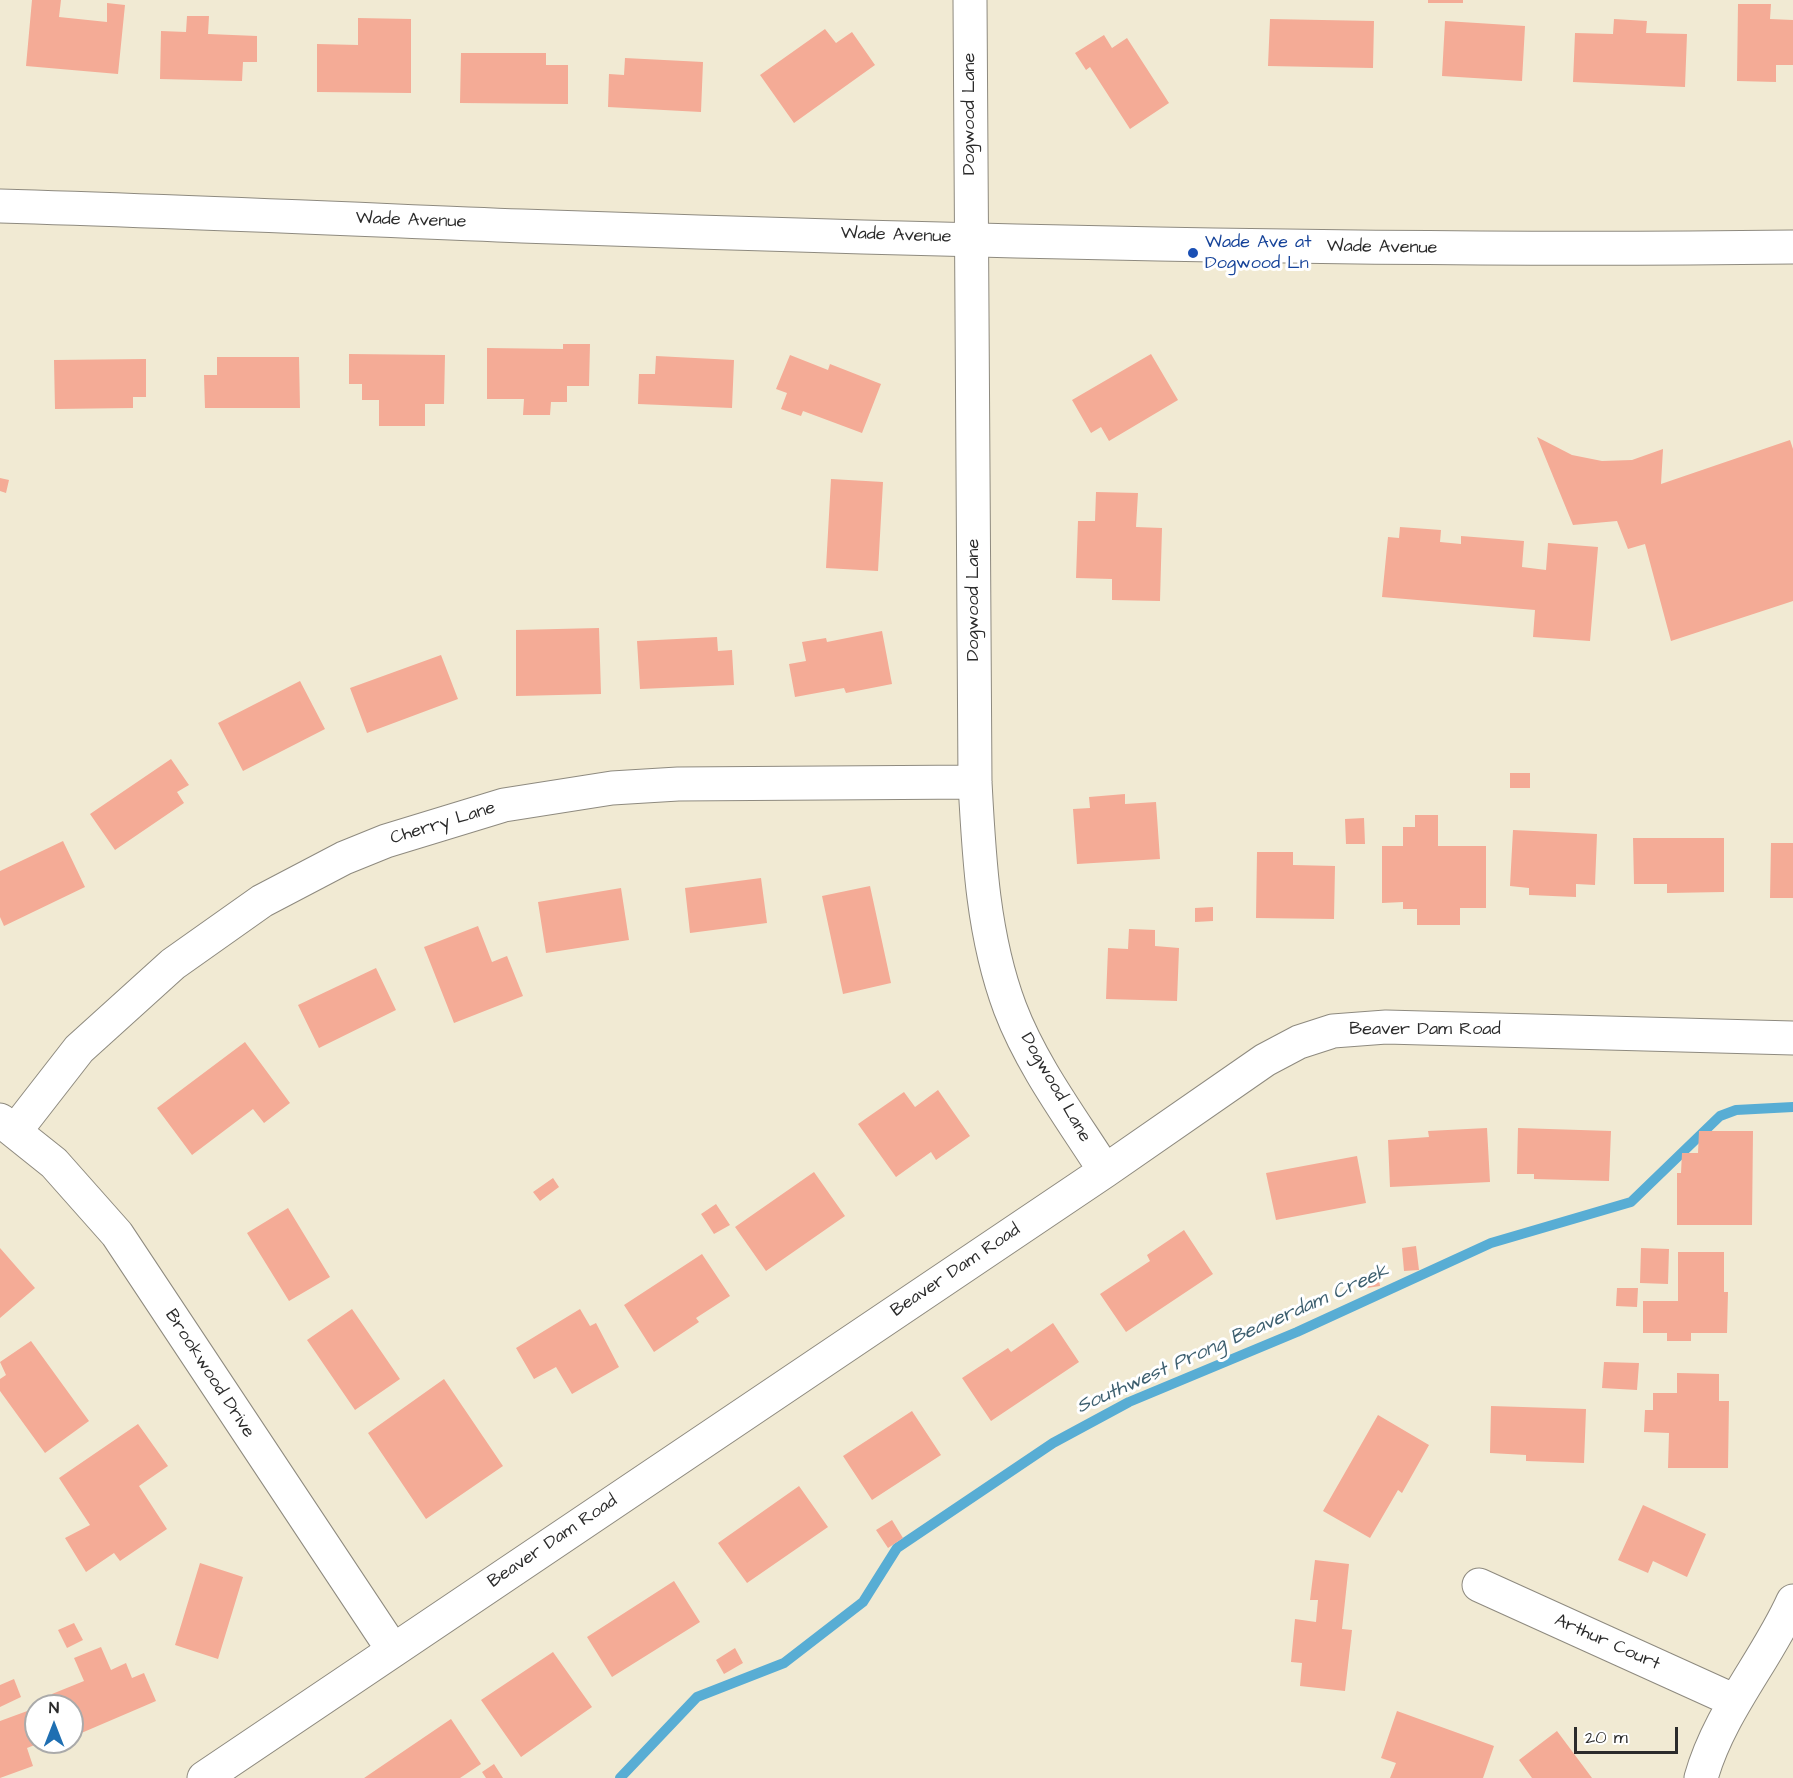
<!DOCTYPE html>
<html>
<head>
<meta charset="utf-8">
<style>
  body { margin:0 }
  #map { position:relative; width:1793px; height:1778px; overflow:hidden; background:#f1ead3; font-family:"Architects Daughter",sans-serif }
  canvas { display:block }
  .north { position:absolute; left:24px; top:1694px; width:60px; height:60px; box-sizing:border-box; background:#fff; border:2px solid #aaa; border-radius:50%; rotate:0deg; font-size:16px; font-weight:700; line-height:24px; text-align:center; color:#2b2b2b }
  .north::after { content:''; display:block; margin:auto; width:21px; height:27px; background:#1f6fb2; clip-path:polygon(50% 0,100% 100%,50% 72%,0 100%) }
  .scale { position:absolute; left:1574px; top:1727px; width:104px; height:27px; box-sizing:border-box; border:3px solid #2b2b2b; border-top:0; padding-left:8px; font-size:18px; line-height:21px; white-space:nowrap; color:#2b2b2b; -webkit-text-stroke:4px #fff; paint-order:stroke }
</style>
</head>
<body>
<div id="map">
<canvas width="1793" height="1778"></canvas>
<div class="north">N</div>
<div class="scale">20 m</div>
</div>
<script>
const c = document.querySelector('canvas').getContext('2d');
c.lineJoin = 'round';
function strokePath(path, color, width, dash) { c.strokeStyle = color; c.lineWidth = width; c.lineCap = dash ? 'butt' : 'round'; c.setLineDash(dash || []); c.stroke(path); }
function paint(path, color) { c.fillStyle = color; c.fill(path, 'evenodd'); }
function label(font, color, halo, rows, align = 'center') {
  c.font = font + ' "Architects Daughter",sans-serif'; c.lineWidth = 6; c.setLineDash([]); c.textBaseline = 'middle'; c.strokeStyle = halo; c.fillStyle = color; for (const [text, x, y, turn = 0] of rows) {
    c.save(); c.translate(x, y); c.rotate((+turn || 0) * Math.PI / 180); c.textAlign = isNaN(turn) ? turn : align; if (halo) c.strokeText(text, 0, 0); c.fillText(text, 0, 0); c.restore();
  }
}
const stream = new Path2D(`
  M620,1778L697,1697L784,1663L863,1602L897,1548L1053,1443L1129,1402L1297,1332L1491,1243L1631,1202L1720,1116L1736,1110L1793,1107`);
const building = new Path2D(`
  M32,0H61L59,17L107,22V3L125,5L118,74L26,66Z
  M1428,0H1463V3H1428Z
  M1738,4H1771L1770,19L1793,20V65H1776V82L1737,81Z
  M187,16H209L208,34L257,36V62H243L242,81L160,79L161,31L186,32Z
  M358,18L411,19V93L317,92V44L358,45Z
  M1270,19L1374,21L1373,68L1268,66Z
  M1614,19L1647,21L1646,33L1687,34L1685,87L1573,82L1575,33L1613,34Z
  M1445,21L1525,26L1522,81L1442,76Z
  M825,29L836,43L852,32L875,65L794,123L760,75Z
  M1104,35L1112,48L1127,38L1169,103L1130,129L1090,67L1086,70L1075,53Z
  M461,53H546V65H568V104L460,103Z
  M625,58L703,62L701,112L608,107L609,74L624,75Z
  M563,344H590L589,386H567V402H551L550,415H523L524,399H487V348L563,349Z
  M349,354L445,355L444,404H425V426H379V400H362V384H349Z
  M1151,354L1178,400L1109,441L1101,427L1091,433L1072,400Z
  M790,355L828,370L830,364L881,384L862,433L803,411L801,416L781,409L787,393L776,389Z
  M656,356L734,360L732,408L638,404L639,374H655Z
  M217,357H299L300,408H205L204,375H217Z
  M146,359V397H133V408L55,409L54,360Z
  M1537,437L1572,455L1602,461L1632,460L1663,449L1661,484L1790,440L1793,449V601L1671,641L1645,544L1628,549L1617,521L1573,525Z
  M0,478L9,480L6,493L0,491Z
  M831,479L883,482L878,571L826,568Z
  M1096,492L1138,493L1136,527L1162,528L1160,601L1112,600V579L1076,578L1078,521H1095Z
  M1400,527L1441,530L1440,542L1461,544V536L1524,541L1522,567L1546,570L1548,543L1598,547L1590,641L1533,637L1535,610L1382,597L1388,537L1399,538Z
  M599,628L601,694L516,696V630Z
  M882,631L892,684L846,693L844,688L795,697L789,664L806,661L802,642L826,638L827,642Z
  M717,637L718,651L732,650L734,685L640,689L637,641Z
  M441,655L458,699L367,733L350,688Z
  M300,681L325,729L243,771L218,723Z
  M171,759L189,785L177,792L184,803L115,850L90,814Z
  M1510,773H1530V788H1510Z
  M1125,794V804L1156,802L1160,859L1077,864L1073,809L1090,808L1089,797Z
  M1415,815H1438V846H1486V908H1460V925H1417V909H1403V902L1382,903V846H1403V827H1415Z
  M1364,818L1365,844H1346L1345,819Z
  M1513,830L1597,834L1595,885L1576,884V897L1529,895V888L1510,886Z
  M1633,838H1724V892L1667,893V884H1634Z
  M63,841L85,887L4,926L0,917V871Z
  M1771,843H1793V898H1770Z
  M1257,852H1293V865L1335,866L1334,919L1256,918Z
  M761,878L767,923L690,933L685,888Z
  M870,886L891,983L843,994L822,896Z
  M621,888L629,940L546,953L538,902Z
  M1213,907V921L1195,922V908Z
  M478,926L492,962L507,956L523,996L454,1023L424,947Z
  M1129,929L1155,930V946L1179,948L1177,1001L1106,999L1108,948L1128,949Z
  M376,968L396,1010L319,1048L298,1005Z
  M245,1042L290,1103L264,1123L253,1109L192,1155L157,1108Z
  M938,1090L970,1136L936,1160L931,1152L896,1177L858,1124L904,1092L915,1107Z
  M1487,1128L1490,1182L1390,1187L1388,1140L1429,1137L1428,1131Z
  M1518,1128L1611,1131L1609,1181L1534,1179V1174H1517Z
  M1699,1131H1753L1752,1225H1677V1173H1681L1682,1153H1698Z
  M1357,1156L1366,1203L1276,1220L1266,1173Z
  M814,1172L845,1216L766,1271L735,1227Z
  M553,1178L559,1187L540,1201L533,1192Z
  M716,1204L730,1225L714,1234L701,1214Z
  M288,1208L330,1277L289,1301L247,1233Z
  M1184,1230L1213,1274L1126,1332L1100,1294L1150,1261L1147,1255Z
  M1416,1246L1419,1270L1404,1271L1402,1248Z
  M0,1248L35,1288L0,1318Z
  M1641,1248L1669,1249L1668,1284L1640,1283Z
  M1678,1252H1724V1292H1728L1727,1333H1691V1341H1667V1333H1643V1301H1678Z
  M702,1254L730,1296L696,1318L699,1322L654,1352L624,1305Z
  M1378,1273L1380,1286L1367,1288L1365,1275Z
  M1617,1288H1638L1637,1307L1616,1306Z
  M352,1309L400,1379L355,1410L307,1340Z
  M580,1309L590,1326L596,1323L619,1367L572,1394L556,1367L534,1379L516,1348Z
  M1053,1323L1079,1362L991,1421L962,1378L1008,1348L1011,1352Z
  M31,1341L89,1421L45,1453L0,1391V1379L6,1375L0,1362Z
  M1604,1362L1639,1363L1637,1390L1602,1388Z
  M1677,1373L1719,1374V1401H1729L1728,1468H1668L1669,1433L1644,1432L1645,1410H1653V1393H1677Z
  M444,1379L503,1466L426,1519L368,1433Z
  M1491,1406L1586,1409L1584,1463L1526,1461V1455L1490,1453Z
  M912,1411L941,1455L872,1500L843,1456Z
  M1378,1415L1429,1445L1402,1493L1398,1490L1370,1538L1323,1511Z
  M138,1424L168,1466L139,1486L167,1529L120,1561L114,1553L86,1572L65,1538L90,1525L59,1478Z
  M799,1486L828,1527L747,1583L718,1543Z
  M1643,1505L1706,1534L1687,1577L1653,1561L1648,1573L1618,1560Z
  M892,1520L903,1538L888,1548L876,1530Z
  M1315,1560L1349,1564L1342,1629L1352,1630L1345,1691L1300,1686L1302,1663L1291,1662L1295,1619L1316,1622L1318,1600H1310Z
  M200,1563L243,1577L218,1659L175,1645Z
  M674,1581L700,1622L612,1677L587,1637Z
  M74,1623L83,1640L67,1648L58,1630Z
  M101,1647L111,1670L126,1663L132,1678L144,1673L156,1701L72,1737V1706H57L52,1694L84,1681L74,1658Z
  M735,1648L743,1663L724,1674L716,1660Z
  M553,1652L592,1707L521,1757L481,1700Z
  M14,1679L21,1697L0,1707V1685Z
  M30,1710L36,1727V1742H42L27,1748L33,1766L0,1778V1721Z
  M1397,1711L1494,1746L1483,1778H1390L1396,1763L1381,1758Z
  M451,1719L481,1764L460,1778H364Z
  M1557,1731L1592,1778H1532L1519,1760Z
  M494,1764L503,1778H486L482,1772Z`);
const street = new Path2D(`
  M970,0L975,782C979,858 983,936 1010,1008C1032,1066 1072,1119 1105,1171
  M0,1120L54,1163L117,1234L393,1650
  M16,1130L79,1049L173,964L262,901L344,858L386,841L504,805L612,788L678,784L975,782
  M1479,1585L1735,1701
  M204,1778L1105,1171L1265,1060L1299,1042L1333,1031L1386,1027L1793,1038
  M1701,1778C1719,1713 1766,1661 1793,1601`);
const primary = new Path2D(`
  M0,206C174,211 348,219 522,226C946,241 1370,252 1793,247`);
const markers = [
  [1193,253,6,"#1a4fb4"]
];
const streetNames = [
  ["Dogwood Lane",970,114,-90],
  ["Wade Avenue",411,221,2],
  ["Wade Avenue",896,236,2],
  ["Wade Avenue",1382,248,1],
  ["Dogwood Lane",974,600,-90],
  ["Cherry Lane",443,824,-17],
  ["Beaver Dam Road",1425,1030],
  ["Dogwood Lane",1055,1088,60],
  ["Beaver Dam Road",956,1271,-34],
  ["Brookwood Drive",209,1374,57],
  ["Beaver Dam Road",553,1542,-34],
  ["Arthur Court",1607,1643,24]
];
const transitNames = [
  ["Wade Ave at",1205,243],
  ["Dogwood Ln",1205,264]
];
const waterNames = [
  ["Southwest Prong Beaverdam Creek",1233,1340,-24]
];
strokePath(stream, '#58add4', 10);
paint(building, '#f4ab96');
strokePath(street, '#8e8a7f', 35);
strokePath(primary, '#8e8a7f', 35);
strokePath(street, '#fff', 33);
strokePath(primary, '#fff', 33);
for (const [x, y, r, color] of markers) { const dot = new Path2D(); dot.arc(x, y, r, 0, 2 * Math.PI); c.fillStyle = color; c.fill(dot); strokePath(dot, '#fff', 2); }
label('18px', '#2b2b2b', '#fff', streetNames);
label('18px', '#164399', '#fff', transitNames, 'left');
label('italic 20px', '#3d5f6f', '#fff', waterNames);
</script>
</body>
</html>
